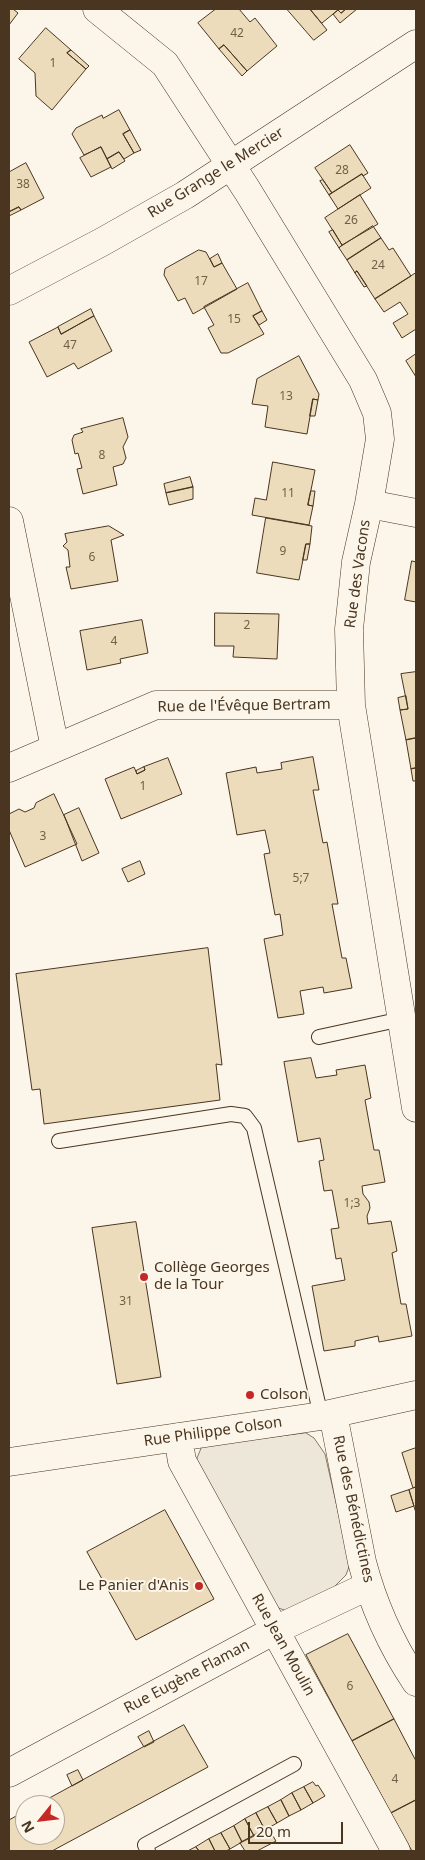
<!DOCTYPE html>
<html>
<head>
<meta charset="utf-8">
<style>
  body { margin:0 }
  #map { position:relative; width:425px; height:1860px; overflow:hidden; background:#fbf6e9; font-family:"Noto Sans",sans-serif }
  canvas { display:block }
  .frame { position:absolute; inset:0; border:10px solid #4a3520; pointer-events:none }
  .north { position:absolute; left:15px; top:1795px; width:50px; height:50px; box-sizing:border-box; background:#fbf6e9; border:1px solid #b4a999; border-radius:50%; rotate:241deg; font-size:14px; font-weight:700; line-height:20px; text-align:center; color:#4a3520 }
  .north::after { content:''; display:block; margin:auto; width:18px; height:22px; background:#c62828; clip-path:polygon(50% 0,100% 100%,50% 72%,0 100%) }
  .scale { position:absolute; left:248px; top:1822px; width:95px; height:22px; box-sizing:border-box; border:2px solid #4a3520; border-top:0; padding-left:6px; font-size:15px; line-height:18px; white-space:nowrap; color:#4a3520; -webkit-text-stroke:4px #fbf6e9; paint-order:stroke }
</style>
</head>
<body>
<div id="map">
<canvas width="425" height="1860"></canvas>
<div class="frame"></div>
<div class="north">N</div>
<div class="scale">20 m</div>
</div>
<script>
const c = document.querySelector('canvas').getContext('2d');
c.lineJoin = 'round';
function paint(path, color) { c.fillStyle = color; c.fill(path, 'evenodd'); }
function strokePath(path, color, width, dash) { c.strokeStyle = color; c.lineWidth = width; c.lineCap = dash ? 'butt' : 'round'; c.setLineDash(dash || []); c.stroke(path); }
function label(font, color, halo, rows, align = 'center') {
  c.font = font + ' "Noto Sans",sans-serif'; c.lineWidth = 4; c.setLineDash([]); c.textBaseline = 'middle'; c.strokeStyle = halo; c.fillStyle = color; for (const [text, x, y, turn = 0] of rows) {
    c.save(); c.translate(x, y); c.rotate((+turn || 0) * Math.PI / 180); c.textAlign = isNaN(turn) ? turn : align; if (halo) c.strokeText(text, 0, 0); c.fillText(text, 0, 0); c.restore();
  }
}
const parking = new Path2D(`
  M306,1433L314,1438L325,1454L350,1564L346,1575L334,1587L287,1611L270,1605L196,1470L197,1458L202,1446Z`);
const building = new Path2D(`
  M9,9H13L18,13L9,25Z
  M216,9H239L250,22L255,18L277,46L247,71L224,45L219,49L198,23Z
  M287,9H310L327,30L314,40Z
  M310,9H346L341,13L338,10L322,23Z
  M346,9H357L340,23L333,14L338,10L341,13Z
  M46,28L71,50L67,53L86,69L52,110L36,96L35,73L19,59Z
  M224,45L247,71L242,76L219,49Z
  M71,50L89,66L86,69L67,53Z
  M119,110L130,130L123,134L134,153L124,159L119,152L107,159L101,147L84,155L72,134L76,128L102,115L103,118Z
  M130,130L141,150L134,153L123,134Z
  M350,145L368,173L363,176L362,174L332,193L315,168Z
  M101,147L111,167L91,177L80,158Z
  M119,152L125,161L112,169L107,159Z
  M26,163L44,198L21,210L19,207L9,212V170L10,171Z
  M362,174L371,188L338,209L329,195Z
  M323,180L332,193L329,195L320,181Z
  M360,195L378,224L342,245L325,218Z
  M19,207L21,210L9,216V212Z
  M373,226L381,238L347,260L339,248Z
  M333,230L342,245L339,248L329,232Z
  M381,238L389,250L393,248L411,276L375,299L357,271L355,273L347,260Z
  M199,250L206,252L214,267L222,263L237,289L193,314L185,298L178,301L164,275L165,269Z
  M218,254L222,263L214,267L210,259Z
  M357,271L367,286L364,287L355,273Z
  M416,273V329L402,338L393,323L408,314L400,302L384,312L375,299Z
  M248,283L262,311L253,316L264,334L228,353H221L208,328L214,325L204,307Z
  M91,309L94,316L61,334L58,327Z
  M262,311L267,320L259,325L253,316Z
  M94,316L112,351L78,369L74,363L47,377L29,342L58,327L61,334Z
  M416,354V377L406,361Z
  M299,356L319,394L318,400L313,399L307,434L265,427L268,406L252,404L257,379Z
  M313,399L318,400L315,416H310Z
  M123,418L128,437L123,447L126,458L123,464L113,467L117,485L83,494L77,469L82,468L78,453L75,454L72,440L74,435L83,432L81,429Z
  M273,462L315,470L308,505L313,506L309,525L252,515L255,498L266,500Z
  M190,477L193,487L166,493L164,484Z
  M193,487V499L169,505L166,493Z
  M311,491H315L313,506L308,505Z
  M266,518L312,526L310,544H306L299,580L257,573Z
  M109,526L124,535L111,540L118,581L71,589L66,567H70L68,550L63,546L67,542L65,534Z
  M306,544H310L307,560H303Z
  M412,561L416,562V602L405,600Z
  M215,613L279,614L277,659L233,657L234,646H215Z
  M142,620L148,653L120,659L121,663L87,670L80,631Z
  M416,672V738L406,740L400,710L408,709L401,674Z
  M406,696L408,709L400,710L398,698Z
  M416,738V768L411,769L406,740Z
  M313,757L319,790H313L323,843L327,842L338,904H332L342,958H346L352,988L324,993L323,987L300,991L304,1014L278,1018L264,939L283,935L280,914L275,915L264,854L270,853L265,830L237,835L226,773L256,767L257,773L282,769L281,763Z
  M168,758L182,794L121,819L105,779L134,767L137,774L145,770L144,767Z
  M144,767L145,770L137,774L136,771Z
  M416,768V781H413L411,769Z
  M54,794L77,844L25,867L9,830V814L19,809L25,812L34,808L36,803Z
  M79,808L99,853L82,861L64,815Z
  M140,861L145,874L128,882L122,869Z
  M208,948L222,1065L216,1064L220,1100L44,1124L40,1089L32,1090L16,974Z
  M311,1058L316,1078L337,1075L336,1070L365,1065L371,1098L365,1100L374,1150H379L385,1182L362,1186L363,1194L369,1202L370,1208L367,1216L368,1224L391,1221L397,1251L392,1253L401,1304H406L412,1336L379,1342L378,1336L355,1341V1346L324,1351L312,1286L345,1280L341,1258L336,1259L331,1229L339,1228L332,1190L324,1191L319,1161L324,1160L320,1138L298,1142L284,1062Z
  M136,1222L161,1377L117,1384L92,1228Z
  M416,1448V1487L413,1488L402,1453Z
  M416,1487V1513L409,1490Z
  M409,1490L414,1506L396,1512L391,1496Z
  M165,1510L214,1599L136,1640L87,1552Z
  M348,1634L394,1719L352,1741L306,1655Z
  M394,1719L416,1761V1800L391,1813L352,1741Z
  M184,1725L208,1767L52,1851H9V1820L25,1811V1835H55V1805H37Z
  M149,1731L154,1742L144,1747L138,1737Z
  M78,1770L83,1780L72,1786L67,1775Z
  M313,1782L316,1786L318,1785L325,1796L313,1803L304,1787Z
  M304,1787L313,1803L301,1810L292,1793Z
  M292,1793L301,1810L289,1816L281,1800Z
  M281,1800L289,1816L277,1823L268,1807Z
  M416,1800V1851H412L391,1813Z
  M268,1807L277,1823L265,1830L256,1813Z
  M256,1813L265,1830L254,1836L245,1819Z
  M245,1819L254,1836L242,1842L234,1826Z
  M234,1826L242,1842L230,1849L221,1833Z
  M268,1828L276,1841L257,1851H245L240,1843Z
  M221,1833L230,1849L226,1851H215L209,1839Z
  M209,1839L215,1851H199L196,1847Z
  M196,1847L199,1851H188Z`);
const service = new Path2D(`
  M319,1037L402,1019
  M59,1141L231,1114L245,1116L254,1128L321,1416
  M148,1851L145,1845L294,1764`);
const minor = new Path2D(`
  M97,9L165,64L247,190L363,380L377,413L380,439L369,504L356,562L349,629L351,705L416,1108
  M9,291L102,242L185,195L416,44
  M369,504L416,513
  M9,521L55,748
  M9,768L156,705H351
  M333,1414L362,1562C373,1604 392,1646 416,1682
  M178,1437L182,1461L396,1851
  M9,1462L321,1416L416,1395
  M9,1773L275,1630L368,1586`);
const markers = [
  [144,1277,5,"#c62828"],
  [250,1395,5,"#c62828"],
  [199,1586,5,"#c62828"]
];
const numberNames = [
  ["42",237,34],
  ["1",53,64],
  ["28",342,171],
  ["38",23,185],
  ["26",351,221],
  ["24",378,266],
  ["17",201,282],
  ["15",234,320],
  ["47",70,346],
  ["13",286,397],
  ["8",102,456],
  ["11",288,494],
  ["9",283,552],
  ["6",92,558],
  ["2",247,626],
  ["4",114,642],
  ["1",143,787],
  ["3",43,837],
  ["5;7",301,879],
  ["1;3",352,1204],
  ["31",126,1302],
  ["6",350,1687],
  ["4",395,1780]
];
const streetNames = [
  ["Rue Grange le Mercier",216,173,-32],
  ["Rue des Vacons",358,574,-82],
  ["Rue de l'Évêque Bertram",244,706,-1],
  ["Rue Philippe Colson",213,1432,-8],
  ["Rue des Bénédictines",353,1509,78],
  ["Rue Jean Moulin",283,1645,61],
  ["Rue Eugène Flaman",187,1677,-28]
];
const poiNames = [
  ["Collège Georges",154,1268],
  ["de la Tour",154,1285],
  ["Colson",260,1395],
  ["Le Panier d'Anis",189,1586,"right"]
];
paint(parking, '#ede7d9');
strokePath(parking, '#887966', 1);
paint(building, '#ecdcbc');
strokePath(building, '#4a3520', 1);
strokePath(service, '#4a3520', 16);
strokePath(minor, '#4a3520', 29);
strokePath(service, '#fbf6e9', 14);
strokePath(minor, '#fbf6e9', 28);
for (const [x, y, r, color] of markers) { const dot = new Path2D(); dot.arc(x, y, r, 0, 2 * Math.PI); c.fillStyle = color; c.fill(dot); strokePath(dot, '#fbf6e9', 2); }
label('12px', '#725f47', null, numberNames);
label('15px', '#4a3520', '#fbf6e9', streetNames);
label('15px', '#4a3520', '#fbf6e9', poiNames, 'left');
</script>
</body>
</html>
